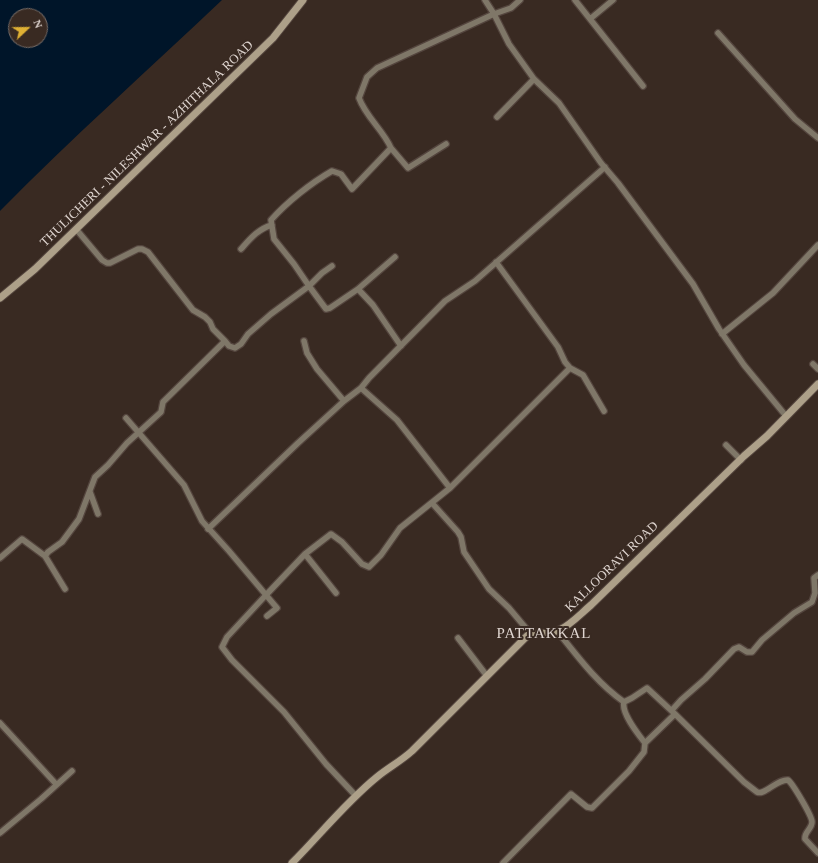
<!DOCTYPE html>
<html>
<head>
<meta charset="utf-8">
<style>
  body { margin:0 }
  #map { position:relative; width:818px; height:863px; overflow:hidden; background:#392a22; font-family:Georgia,serif }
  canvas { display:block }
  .north { position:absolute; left:8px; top:8px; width:40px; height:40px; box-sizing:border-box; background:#392a22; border:1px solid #7b6e68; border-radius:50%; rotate:68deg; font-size:11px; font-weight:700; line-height:16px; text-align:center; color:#dfd5d0 }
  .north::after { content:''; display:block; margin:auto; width:14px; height:18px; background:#dfb034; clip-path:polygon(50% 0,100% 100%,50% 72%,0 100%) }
</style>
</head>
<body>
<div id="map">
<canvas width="818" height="863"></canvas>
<div class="north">N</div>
</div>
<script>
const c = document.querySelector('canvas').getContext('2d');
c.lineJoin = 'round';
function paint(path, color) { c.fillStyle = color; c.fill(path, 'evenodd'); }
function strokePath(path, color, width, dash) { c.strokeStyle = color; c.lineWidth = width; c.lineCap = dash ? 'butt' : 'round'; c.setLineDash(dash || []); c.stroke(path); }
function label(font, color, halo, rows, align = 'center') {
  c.font = font + ' Georgia,serif'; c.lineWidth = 4; c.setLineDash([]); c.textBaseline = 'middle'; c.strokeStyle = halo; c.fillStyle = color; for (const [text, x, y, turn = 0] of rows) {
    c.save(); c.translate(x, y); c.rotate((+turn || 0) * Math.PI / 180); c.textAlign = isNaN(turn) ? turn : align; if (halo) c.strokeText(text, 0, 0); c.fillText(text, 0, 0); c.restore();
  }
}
const water = new Path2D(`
  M0,0H222C148,70 72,138 0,211ZM16,16H40V40H16Z`);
const minor = new Path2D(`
  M485,0L494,14L509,44L534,79L559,103L601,163L618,183L693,284L719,329L744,365L786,416
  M575,0L643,86
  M590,19L613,0
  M718,33L795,119L818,138
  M497,117L534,79
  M391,148L408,168L446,144
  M76,229L102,260L107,263H110L138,249H142L148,252L193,310L205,317L210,322L213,329L225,341L229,346L235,348L241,344L248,334L271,314L309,286L294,264L274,239L271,220C287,202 311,183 332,171L341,174L352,189L391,148C383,130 366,117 359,98L367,77L377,68L494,14L511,8L520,0
  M241,249C250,239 258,229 272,225
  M332,266L322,273L309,286L326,309L330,308L358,289L395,257
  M358,289L373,305L401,346
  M722,334L773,293L818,245
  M304,341L307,353L317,369L344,401
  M813,364L818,369
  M570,368L583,375L604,411
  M361,388L397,420L450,488
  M126,418L184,485L202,521L229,551L266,595L227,637L222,647L232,660L284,712L326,764L356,796
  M726,445L741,460
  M90,492L98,514
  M432,503L458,532L461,537L464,552L489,589L509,608L530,633
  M208,529L298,443L344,401L361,388L369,378L445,301L475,281L605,167
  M305,554L336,593
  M0,558L22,539L45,556
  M65,589L45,556L48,552L62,542L79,519L95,477L108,465L127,443L161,412L163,402L225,341
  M267,616L277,608L266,595L305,554L331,534L342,542L362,564L369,567L381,555L400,528L450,488L570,368L565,362L558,347L496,262
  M558,632C578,657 597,683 624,702L632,698L647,688L675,714L744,782C748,785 753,789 757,792C764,796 777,779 788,780C793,784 812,816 812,822C812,829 804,832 805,839L818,853
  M458,638L487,676
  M624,702C621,713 638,734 645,743
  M672,710L681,700L705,679L734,649L739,647L747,652H752L762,640L794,613L812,602L815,593L814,578L818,575
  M0,723L56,784
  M0,833L41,799L72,771
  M503,863L571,794L587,807L592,808L629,771L644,752L645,743L675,714`);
const secondary = new Path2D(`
  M0,298L35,269L273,38L303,0
  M292,863C320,835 346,802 377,777C388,768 401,761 412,751L530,633C562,636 568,625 591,605L744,456L767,436L818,384`);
const streetNames = [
  ["THULICHERI - NILESHWAR - AZHITHALA ROAD",147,144,-44],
  ["KALLOORAVI ROAD",612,567,-44]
];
const quarterNames = [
  ["PATTAKKAL",544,634]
];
paint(water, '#001529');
strokePath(minor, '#54453e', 8);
strokePath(secondary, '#54453e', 9);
strokePath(minor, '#7f7768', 5.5);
strokePath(secondary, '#ada089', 7);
label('13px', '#dfd5d0', '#392a22', streetNames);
c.letterSpacing = '1px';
label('15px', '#dfd5d0', '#392a22', quarterNames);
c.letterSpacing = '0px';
</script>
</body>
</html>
